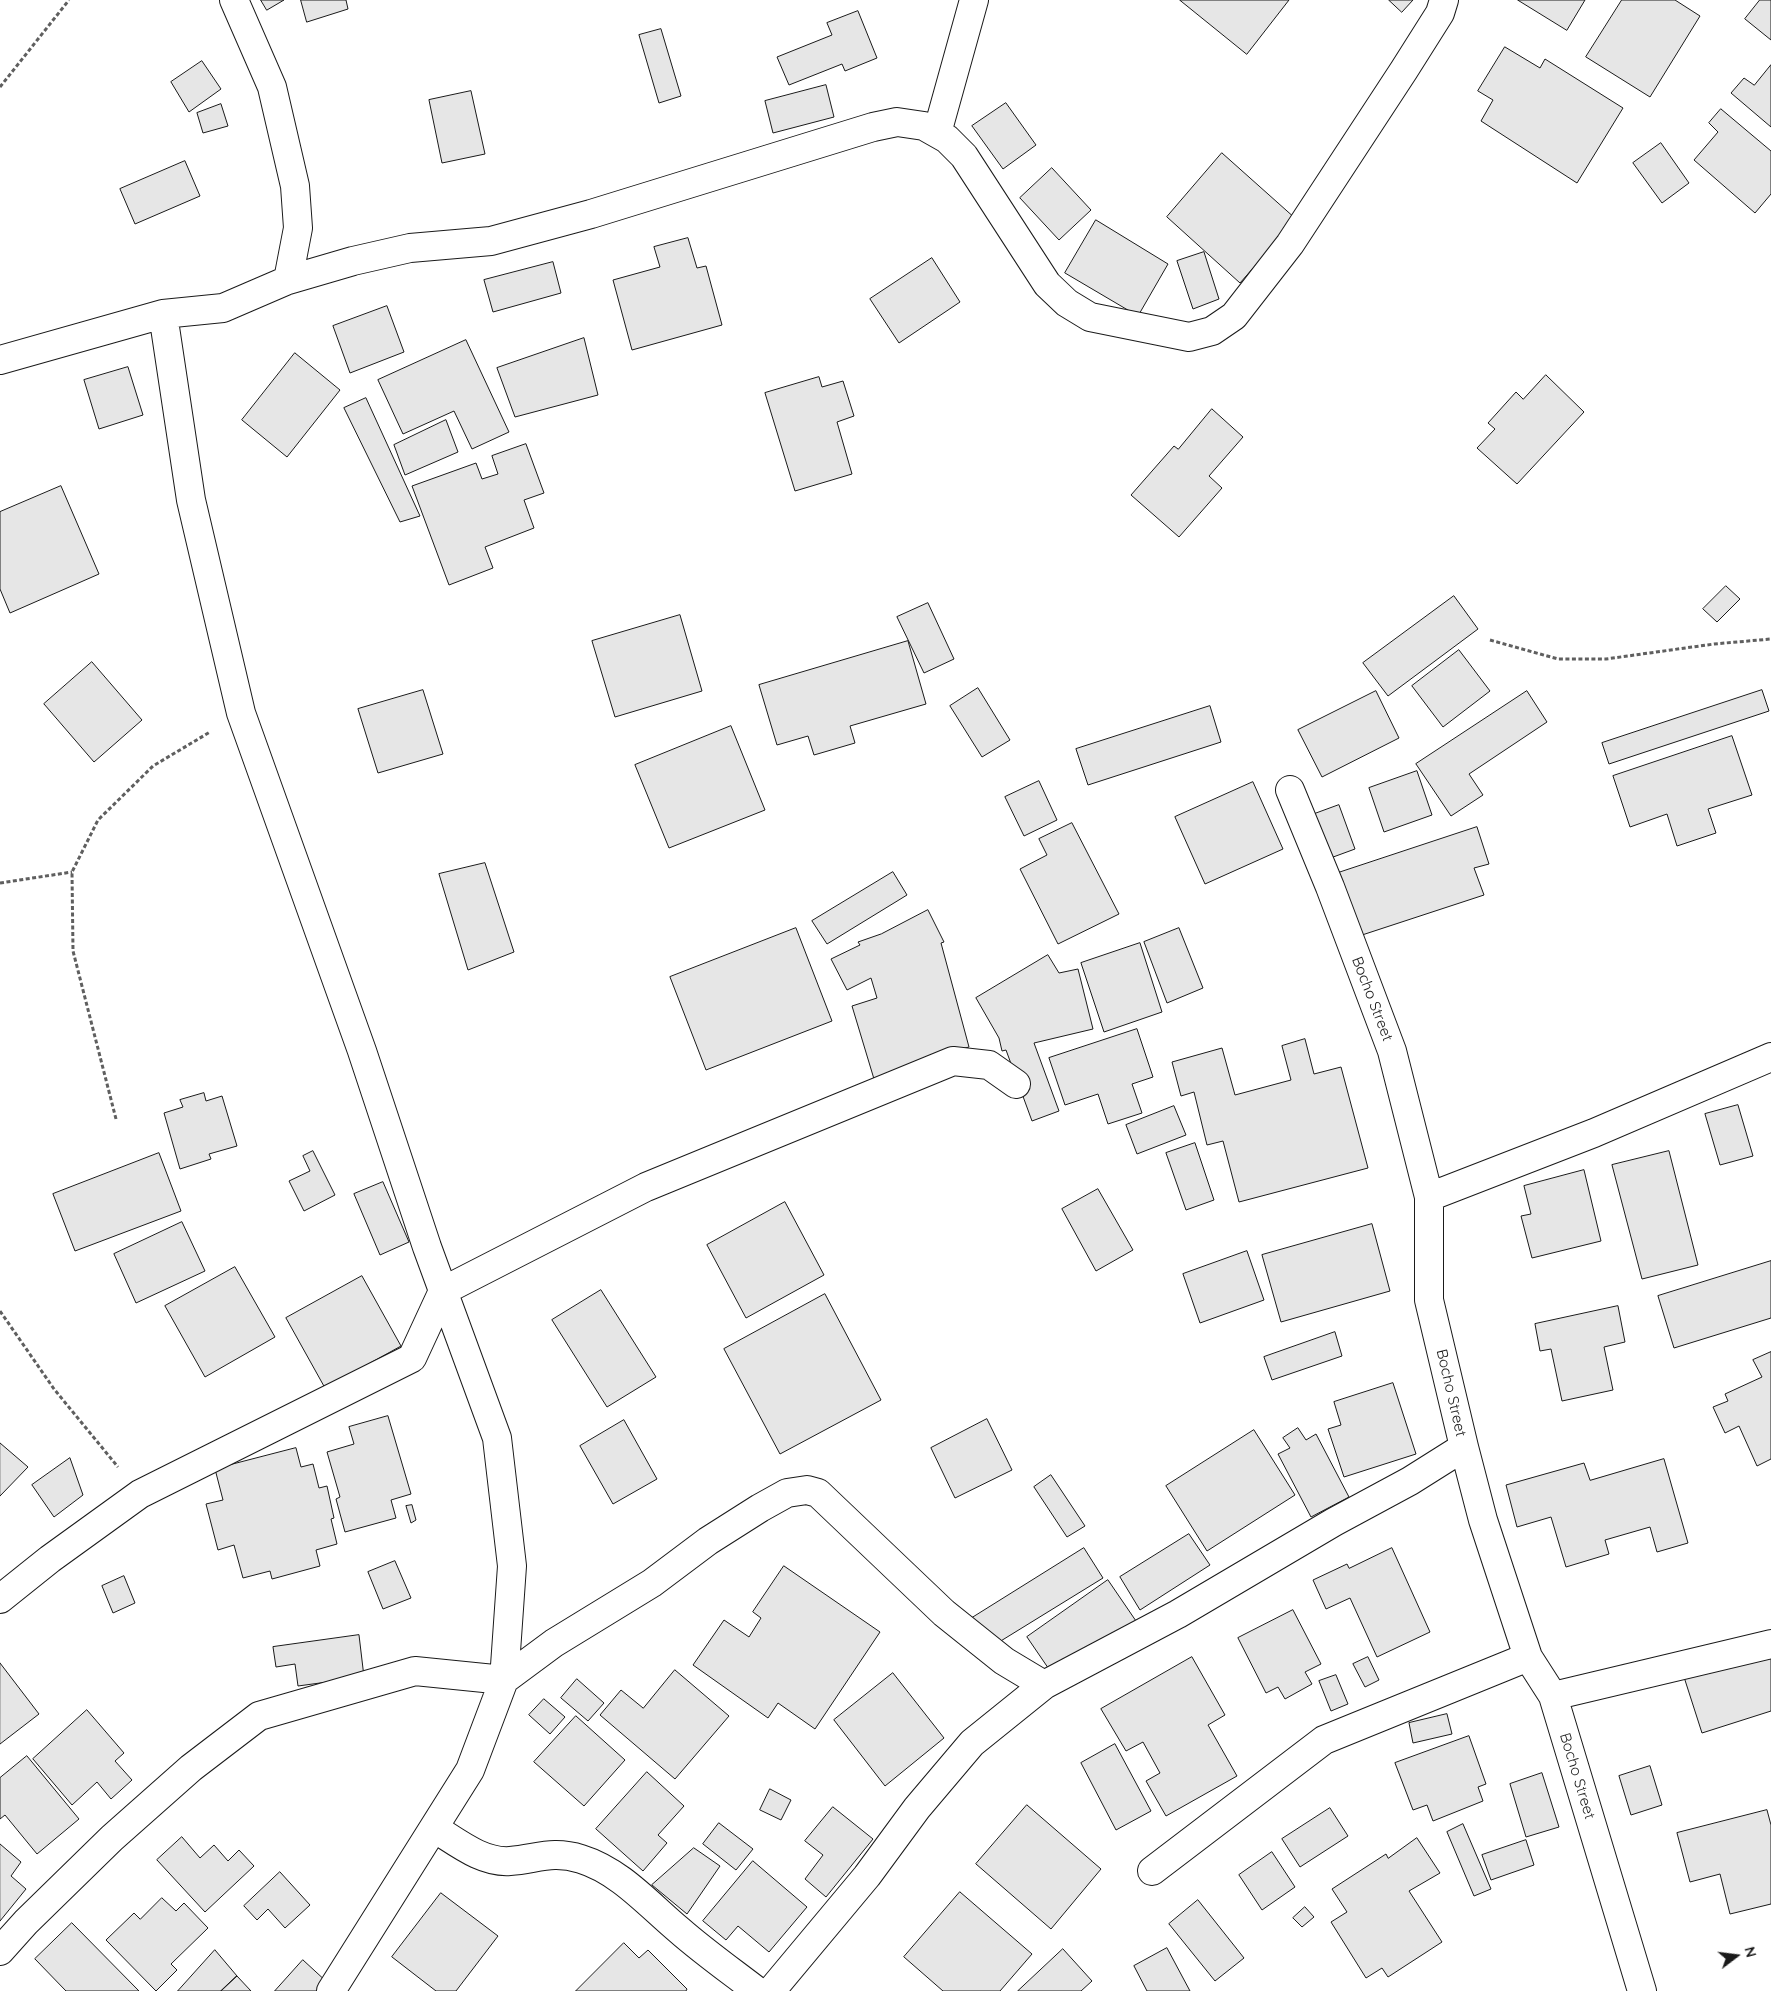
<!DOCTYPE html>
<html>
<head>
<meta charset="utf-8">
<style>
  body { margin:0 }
  #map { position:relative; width:1771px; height:1991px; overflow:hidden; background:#fff; font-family:Quicksand,sans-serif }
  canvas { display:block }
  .north { position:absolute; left:1711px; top:1931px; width:50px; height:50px; -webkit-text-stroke:4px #fff; paint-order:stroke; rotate:75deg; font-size:14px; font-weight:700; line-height:20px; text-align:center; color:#1a1a1a }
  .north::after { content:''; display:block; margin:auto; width:18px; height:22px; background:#1a1a1a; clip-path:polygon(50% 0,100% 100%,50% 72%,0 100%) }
</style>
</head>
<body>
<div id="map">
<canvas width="1771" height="1991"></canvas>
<div class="north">N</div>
</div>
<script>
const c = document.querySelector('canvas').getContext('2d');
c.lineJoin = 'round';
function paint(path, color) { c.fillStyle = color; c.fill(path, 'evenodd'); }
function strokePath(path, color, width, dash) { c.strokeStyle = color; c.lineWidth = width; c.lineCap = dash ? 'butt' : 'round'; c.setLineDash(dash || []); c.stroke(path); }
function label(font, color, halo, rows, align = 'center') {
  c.font = font + ' Quicksand,sans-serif'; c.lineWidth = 4; c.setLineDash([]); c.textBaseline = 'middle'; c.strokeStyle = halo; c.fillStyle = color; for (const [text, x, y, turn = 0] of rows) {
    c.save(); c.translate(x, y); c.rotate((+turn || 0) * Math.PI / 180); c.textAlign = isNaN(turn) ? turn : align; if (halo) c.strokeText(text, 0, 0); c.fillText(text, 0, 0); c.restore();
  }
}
const building = new Path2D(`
  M261,0H284L267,10Z
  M301,0H346L348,9L307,22Z
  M1180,0H1289L1247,54Z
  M1389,0H1413L1402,12Z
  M1518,0H1585L1567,30Z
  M1622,0H1675L1700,16L1650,97L1586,57Z
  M1760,0H1771V40L1745,19Z
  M858,11L877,58L845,71L842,64L789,85L777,57L832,35L827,23Z
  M661,29L681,96L659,103L639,35Z
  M1505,47L1540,68L1545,59L1623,108L1577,183L1481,121L1493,100L1478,91Z
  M202,61L221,89L189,112L171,82Z
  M1771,65V127L1731,93L1744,78L1754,85Z
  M826,85L834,117L773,133L765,101Z
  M471,91L485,154L442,163L429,100Z
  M1006,103L1036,145L1003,169L972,126Z
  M221,104L228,126L203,133L197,113Z
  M1721,109L1771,151V194L1755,213L1694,160L1718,132L1709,123Z
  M1661,143L1689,183L1662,203L1633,163Z
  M1222,153L1296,219L1240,283L1167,217Z
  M185,161L200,196L135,224L120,189Z
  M1052,168L1091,210L1059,240L1020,198Z
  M1096,220L1168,264L1138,316L1065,273Z
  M688,238L697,268L706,266L722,325L632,350L613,280L660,267L654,247Z
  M1204,252L1219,299L1193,309L1177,261Z
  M932,258L960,302L899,343L870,299Z
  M553,262L561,293L493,312L484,280Z
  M387,306L404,352L350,373L333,326Z
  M584,338L598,395L515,417L497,368Z
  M466,340L509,432L472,449L454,411L403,434L378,380Z
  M295,353L340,390L287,457L242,420Z
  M128,367L143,415L99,429L84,380Z
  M1546,375L1584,412L1517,484L1477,448L1495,429L1488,423L1516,392L1523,399Z
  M819,377L822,387L843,381L854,416L837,422L852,474L795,491L765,393Z
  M366,398L420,516L400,522L344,408Z
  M1212,409L1243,437L1209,476L1222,488L1179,537L1131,495L1174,446L1178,449Z
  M446,420L458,452L405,475L394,445Z
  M526,444L544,493L524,500L534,528L485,547L493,568L449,585L412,486L476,463L482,479L498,474L492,456Z
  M61,486L99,574L10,613L0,589V512Z
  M1726,586L1740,599L1717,622L1703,609Z
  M1454,596L1478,629L1388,696L1363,663Z
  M928,603L954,659L924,673L897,617Z
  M680,615L702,691L615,717L592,641Z
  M908,641L926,704L850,726L855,743L814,755L808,736L777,745L759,685Z
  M1459,650L1490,691L1443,727L1412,686Z
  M92,662L142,720L94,762L44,704Z
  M978,688L1010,740L982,757L950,706Z
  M423,690L443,754L378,773L358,709Z
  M1762,690L1769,711L1609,764L1602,743Z
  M1376,691L1399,738L1322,777L1298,730Z
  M1527,691L1547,722L1469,774L1483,795L1451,816L1416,764Z
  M1210,706L1221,742L1088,785L1076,749Z
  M731,726L765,810L669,848L635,765Z
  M1732,736L1752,795L1708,809L1716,833L1677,846L1667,814L1630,827L1613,776Z
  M1417,771L1432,815L1384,832L1369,788Z
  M1039,781L1057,820L1024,836L1005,797Z
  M1253,782L1283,849L1205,884L1175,817Z
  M1339,805L1355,849L1325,860L1309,816Z
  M1072,823L1119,914L1058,944L1020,869L1047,855L1039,839Z
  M1477,827L1489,864L1474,868L1484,895L1359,936L1338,873Z
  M485,863L514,952L468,970L439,874Z
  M893,872L907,895L827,944L812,921Z
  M928,910L944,942L941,943L969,1047L922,1060L874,1079L852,1006L877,998L871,978L847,990L831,959L860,945L858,942L881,934Z
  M796,928L832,1021L706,1070L670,977Z
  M1179,928L1203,988L1167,1003L1144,942Z
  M1140,943L1162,1012L1104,1032L1081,963Z
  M1048,955L1059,973L1078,969L1093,1029L1034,1043L1059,1111L1032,1121L1006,1050L1002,1051L999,1038L976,998Z
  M1137,1029L1153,1077L1132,1084L1142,1113L1108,1124L1098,1094L1065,1105L1049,1058Z
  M1305,1039L1314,1074L1341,1067L1368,1168L1239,1202L1223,1141L1207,1145L1194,1092L1181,1096L1172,1062L1222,1048L1235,1095L1291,1080L1282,1046Z
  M204,1093L206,1101L222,1096L237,1146L209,1154L211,1159L180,1169L164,1113L183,1107L180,1100Z
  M1738,1105L1753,1156L1720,1165L1705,1114Z
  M1174,1106L1186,1135L1137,1154L1126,1125Z
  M1195,1143L1214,1200L1186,1210L1166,1153Z
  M313,1151L335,1195L304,1211L289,1181L310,1171L303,1156Z
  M1669,1151L1698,1265L1642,1279L1612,1165Z
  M159,1153L181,1211L75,1251L53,1194Z
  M1584,1170L1601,1241L1532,1258L1521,1216L1531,1214L1524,1186Z
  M383,1182L409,1242L380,1255L354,1194Z
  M1098,1189L1133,1250L1096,1271L1062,1209Z
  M785,1202L824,1275L746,1318L707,1245Z
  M182,1222L205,1271L136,1303L114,1254Z
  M1372,1224L1390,1291L1281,1322L1262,1255Z
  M1247,1251L1264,1300L1200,1323L1183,1274Z
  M1771,1261V1318L1674,1348L1658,1296Z
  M235,1267L275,1337L205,1377L165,1306Z
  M362,1276L401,1346L325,1388L286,1318Z
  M601,1290L656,1377L607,1407L552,1320Z
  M825,1294L881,1400L780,1454L724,1349Z
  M1618,1306L1625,1342L1604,1347L1613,1390L1562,1401L1551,1349L1540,1351L1535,1324Z
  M1335,1332L1342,1356L1272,1380L1264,1357Z
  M1771,1352V1459L1757,1466L1739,1426L1725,1433L1713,1407L1728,1401L1725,1394L1762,1377L1753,1360Z
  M1393,1383L1416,1454L1344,1477L1328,1429L1341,1425L1334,1402Z
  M388,1416L411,1494L391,1500L396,1518L345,1532L336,1499L340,1497L327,1452L354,1444L349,1427Z
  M987,1419L1012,1470L955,1498L931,1448Z
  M624,1420L657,1479L613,1504L580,1446Z
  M1298,1428L1306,1440L1316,1434L1349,1497L1311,1517L1278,1454L1290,1448L1283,1438Z
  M1254,1430L1295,1495L1207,1551L1166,1486Z
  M0,1443L28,1467L0,1496Z
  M296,1448L301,1467L313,1464L319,1488L327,1486L334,1518L331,1519L337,1544L316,1550L320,1566L272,1579L270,1571L243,1578L234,1545L218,1550L206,1504L223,1500L215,1469Z
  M70,1458L83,1495L54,1517L32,1485Z
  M1664,1459L1688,1543L1657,1552L1650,1527L1605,1540L1609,1554L1566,1567L1551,1517L1517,1527L1506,1485L1584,1463L1590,1480Z
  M1051,1475L1085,1526L1067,1537L1034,1487Z
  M412,1505L416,1520L411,1523L406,1506Z
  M1189,1534L1210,1565L1140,1610L1120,1577Z
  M1084,1548L1103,1578L991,1647L972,1618Z
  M1392,1548L1430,1632L1377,1657L1350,1598L1326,1609L1313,1580L1347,1564L1349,1568Z
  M395,1561L411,1598L383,1609L368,1572Z
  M784,1566L880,1632L815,1729L778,1703L768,1718L693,1665L724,1620L749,1637L761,1618L753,1612Z
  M124,1576L135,1603L113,1613L102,1586Z
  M1108,1580L1136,1621L1055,1678L1027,1637Z
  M1293,1610L1321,1664L1305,1672L1312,1684L1285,1699L1278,1687L1266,1693L1238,1638Z
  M359,1635L364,1677L298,1686L295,1664L276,1667L273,1647Z
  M1771,1650V1711L1702,1733L1684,1677Z
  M1192,1657L1225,1715L1208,1725L1237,1776L1166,1816L1146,1781L1160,1773L1143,1742L1126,1751L1101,1709Z
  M1368,1657L1379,1680L1365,1687L1353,1664Z
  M0,1663L39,1714L0,1744Z
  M675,1670L729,1716L675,1779L600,1715L621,1690L643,1708Z
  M893,1673L944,1738L885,1786L834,1720Z
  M1336,1675L1348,1704L1331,1711L1319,1681Z
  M577,1679L604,1703L588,1721L561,1698Z
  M544,1699L565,1717L550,1734L529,1715Z
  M87,1710L124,1753L115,1761L132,1780L111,1799L97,1782L72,1805L33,1759Z
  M1447,1714L1452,1734L1413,1743L1409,1723Z
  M576,1716L625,1760L584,1806L534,1762Z
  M1469,1736L1486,1784L1478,1787L1483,1801L1433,1821L1427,1805L1413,1810L1395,1763Z
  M1115,1744L1151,1811L1116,1830L1081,1763Z
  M27,1756L79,1819L37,1854L5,1815L0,1819V1778Z
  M1650,1766L1662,1805L1631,1815L1619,1776Z
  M647,1772L684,1806L658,1835L667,1843L643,1871L596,1829Z
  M1542,1773L1559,1827L1526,1837L1510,1784Z
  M770,1789L791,1800L781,1820L760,1810Z
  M1027,1805L1101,1869L1051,1929L976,1864Z
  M833,1807L873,1839L826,1897L805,1879L823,1855L805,1841Z
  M1330,1808L1348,1836L1300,1867L1282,1839Z
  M1767,1810L1771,1825V1904L1730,1914L1720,1874L1690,1882L1677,1833Z
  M719,1823L753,1849L736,1870L703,1844Z
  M1463,1824L1491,1889L1474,1896L1447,1832Z
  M182,1837L200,1858L214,1845L228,1861L239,1850L254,1866L205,1912L157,1860Z
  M1417,1838L1440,1873L1409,1891L1442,1942L1388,1977L1382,1968L1366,1978L1331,1922L1347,1912L1332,1889L1386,1854L1388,1858Z
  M1526,1840L1534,1865L1491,1880L1482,1855Z
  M0,1844L21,1862L11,1876L26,1889L0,1921Z
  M694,1848L720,1866L687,1914L652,1885Z
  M1272,1852L1295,1887L1262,1910L1239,1875Z
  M753,1861L807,1907L769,1952L738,1926L726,1940L703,1921Z
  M280,1872L310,1905L285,1928L268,1909L257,1920L244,1906Z
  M960,1892L1032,1954L1000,1991H943L904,1957Z
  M441,1893L498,1936L456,1991H436L392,1957Z
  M162,1898L176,1911L184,1903L208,1928L171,1964L177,1970L156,1991L106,1940L134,1913L140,1919Z
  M1198,1900L1244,1958L1215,1981L1169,1924Z
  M1305,1907L1314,1917L1302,1927L1293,1918Z
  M72,1923L139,1991H66L35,1959Z
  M624,1943L639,1958L648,1950L687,1989L686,1991H576Z
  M1167,1948L1190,1991H1147L1134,1966Z
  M1063,1949L1092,1981L1081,1991H1018Z
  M215,1950L237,1976L221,1991H178Z
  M303,1960L328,1983L321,1991H275Z
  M237,1976L251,1991H221Z`);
const path = new Path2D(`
  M0,87L69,0
  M1490,640L1558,659H1606L1714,644L1771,639
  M0,883L72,872
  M116,1119L73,951L72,872L98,820L153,766L210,732
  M0,1311L54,1389L118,1467`);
const minor = new Path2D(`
  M234,0L272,87L295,186L298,228L288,280
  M937,133L974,0
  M163,314L191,500L241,713L362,1051L427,1247L497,1438L512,1566L504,1680L470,1770L331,1991
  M0,360L163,314L223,308L288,280L353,261L410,248L491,241L591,214L873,127L897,122L924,126L947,139L964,156L1047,284L1067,303L1090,317L1189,337L1212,331L1234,316L1290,244L1404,70L1440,13L1444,0
  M1290,790L1330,887L1392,1051L1429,1197V1300L1464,1447L1483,1520L1528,1657L1553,1696L1642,1991
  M1429,1197L1594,1133L1771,1057
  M0,1599L50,1559L140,1494L412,1358L443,1291L646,1187L953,1061L989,1065L1016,1084
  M1553,1696L1771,1644
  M434,1828C457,1842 482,1863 510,1861C537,1859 552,1850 581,1859C620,1871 649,1905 679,1930C704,1952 731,1971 757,1991
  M1152,1871L1324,1740L1528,1657
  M0,1951L26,1922L112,1838L191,1768L259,1716L415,1671L504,1680L554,1643L652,1583L708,1541L760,1508L787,1493L807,1490L818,1493L944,1613L1004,1661L1044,1685
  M771,1991L867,1876L917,1808L972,1743L1044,1685L1178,1614L1334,1522L1410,1481L1464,1447`);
const streetNames = [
  ["Bocho Street",1372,999,69],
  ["Bocho Street",1451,1393,77],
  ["Bocho Street",1577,1776,73]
];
paint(building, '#e6e6e6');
strokePath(building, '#1a1a1a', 1);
strokePath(minor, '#1a1a1a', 30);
strokePath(path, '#5f5f5f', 3, [4, 2.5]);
strokePath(minor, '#fff', 28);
label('15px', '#1a1a1a', '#fff', streetNames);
</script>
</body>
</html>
